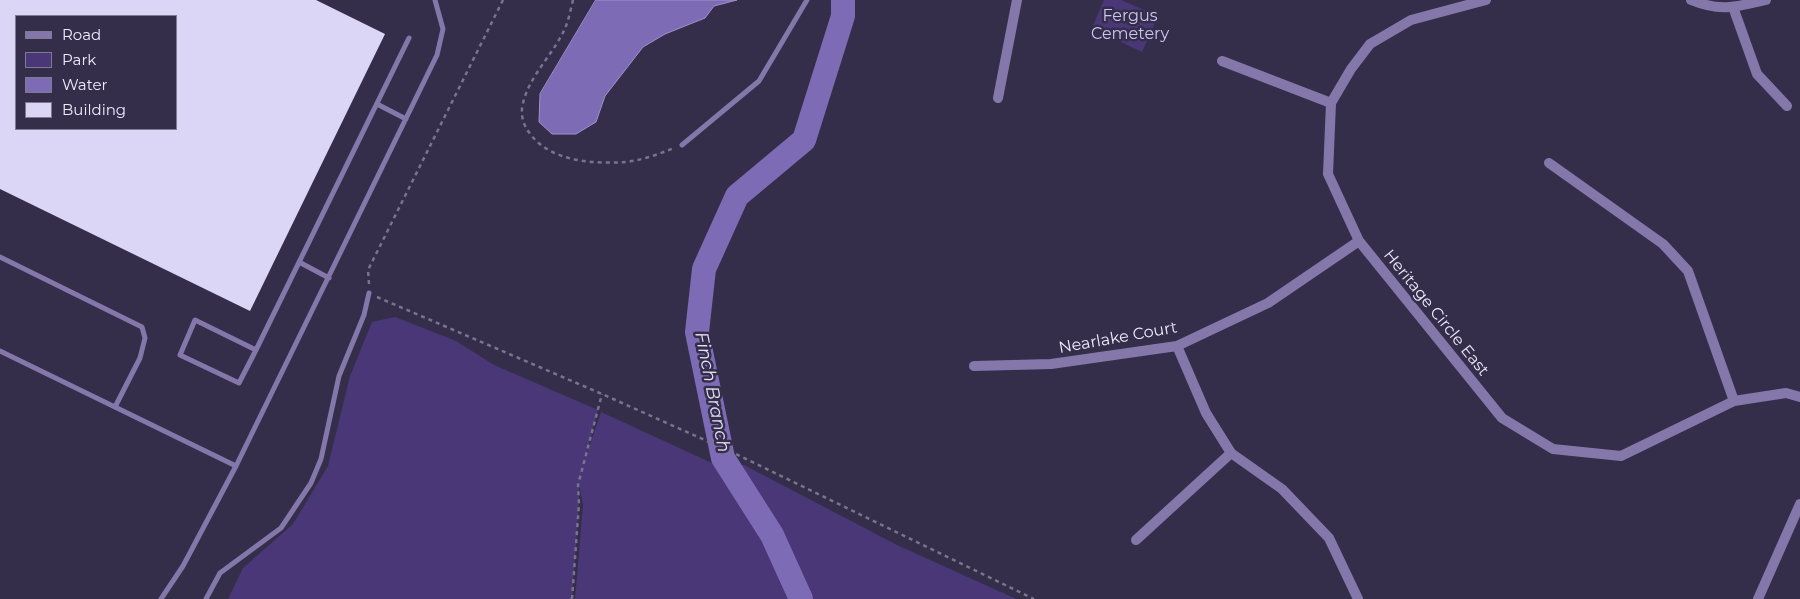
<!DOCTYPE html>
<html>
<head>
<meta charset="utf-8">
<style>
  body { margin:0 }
  #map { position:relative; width:1800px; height:599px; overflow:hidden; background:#352e4b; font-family:Montserrat,sans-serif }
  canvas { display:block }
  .legend { position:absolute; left:15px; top:15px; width:162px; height:115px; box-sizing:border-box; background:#352e4b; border:1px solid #7f7992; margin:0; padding:6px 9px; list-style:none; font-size:15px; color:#edeafd }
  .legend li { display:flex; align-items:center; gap:10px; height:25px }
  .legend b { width:25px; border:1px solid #7f7992 }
</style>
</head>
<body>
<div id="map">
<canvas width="1800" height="599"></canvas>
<ul class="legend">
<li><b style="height:6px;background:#8478ab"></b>Road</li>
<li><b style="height:14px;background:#4a3778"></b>Park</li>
<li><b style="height:14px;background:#7e6bb5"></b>Water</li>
<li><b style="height:14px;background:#dbd5f6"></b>Building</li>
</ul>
</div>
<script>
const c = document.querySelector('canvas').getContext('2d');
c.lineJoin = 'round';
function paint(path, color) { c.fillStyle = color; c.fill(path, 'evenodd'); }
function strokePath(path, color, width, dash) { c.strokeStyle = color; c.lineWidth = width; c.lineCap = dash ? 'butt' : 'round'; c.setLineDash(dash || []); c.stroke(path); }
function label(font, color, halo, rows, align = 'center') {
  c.font = font + ' Montserrat,sans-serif'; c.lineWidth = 5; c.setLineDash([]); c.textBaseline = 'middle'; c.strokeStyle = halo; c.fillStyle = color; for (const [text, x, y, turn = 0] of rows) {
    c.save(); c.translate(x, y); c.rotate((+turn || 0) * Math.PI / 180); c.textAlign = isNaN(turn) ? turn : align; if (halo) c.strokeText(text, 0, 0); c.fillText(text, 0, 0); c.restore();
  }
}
const green = new Path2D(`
  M1104,0H1121L1158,16L1142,52L1092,28Z
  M395,317L456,341L494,365L598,410L585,459L601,412L714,464L744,465L897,545L1016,599H575L583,505L579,484V504L572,599H228L243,568L293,524L328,466L350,376L372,322Z`);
const water = new Path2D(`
  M596,0H737L714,6L705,18L665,34L643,47L605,96L596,122L576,134H552L539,122L540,94Z`);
const river = new Path2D(`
  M801,599L772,535L723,458L697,332L704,269L737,196L804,140L843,16V0`);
const building = new Path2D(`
  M0,0H316L385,34L250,311L0,189ZM16,16H176V129H16Z`);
const path = new Path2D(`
  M573,0C571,8 569,18 566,26C555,53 530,74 523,103C520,115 523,125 531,135C552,162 594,164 626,162C643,160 659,154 674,148
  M369,284L368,270L503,0
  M377,297L602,394L736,454L1034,599
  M572,599L579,504L578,485L602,394`);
const lane = new Path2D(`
  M377,104L406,119
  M682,145L759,81L807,0
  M0,257L142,327L145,338L140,358L115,407
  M299,262L329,278
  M256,350L195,320L180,355L239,383L256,350L409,38
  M0,351L236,466L437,55L443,29L435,0
  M161,599L183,566L236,466
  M206,599L220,573L281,528L311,483L321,459L339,376L364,315L369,293`);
const street = new Path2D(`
  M1486,0L1411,20L1370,44L1351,69L1331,103L1328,174L1359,241L1502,418L1553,449L1621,456L1734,401L1786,393L1800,397
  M1691,0C1720,12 1736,7 1766,0
  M1733,7L1757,74L1787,106
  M1222,61L1331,103
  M998,98L1017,0
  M1549,163L1663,244L1688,271L1734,401
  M1177,346L1206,413L1231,453L1282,489L1329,538L1358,599
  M974,366L1051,364L1177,346L1268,303L1359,241
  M1136,540L1231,453
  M1758,599L1800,504`);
const parkNames = [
  ["Fergus",1130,16],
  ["Cemetery",1130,34]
];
const streetNames = [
  ["Heritage Circle East",1436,313,51],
  ["Nearlake Court",1118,338,-10]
];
const waterNames = [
  ["Finch Branch",712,392,79]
];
paint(green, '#4a3778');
paint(water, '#7e6bb5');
strokePath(water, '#9f91cb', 1);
strokePath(river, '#7e6bb5', 24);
paint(building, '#dbd5f6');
strokePath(path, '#79738c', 2.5, [4, 4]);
strokePath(lane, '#8478ab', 5);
strokePath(street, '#8478ab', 10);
label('16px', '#cec6ef', '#352e4b', parkNames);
label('16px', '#edeafd', '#352e4b', streetNames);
label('italic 18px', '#e3dff4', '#352e4b', waterNames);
</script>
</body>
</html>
